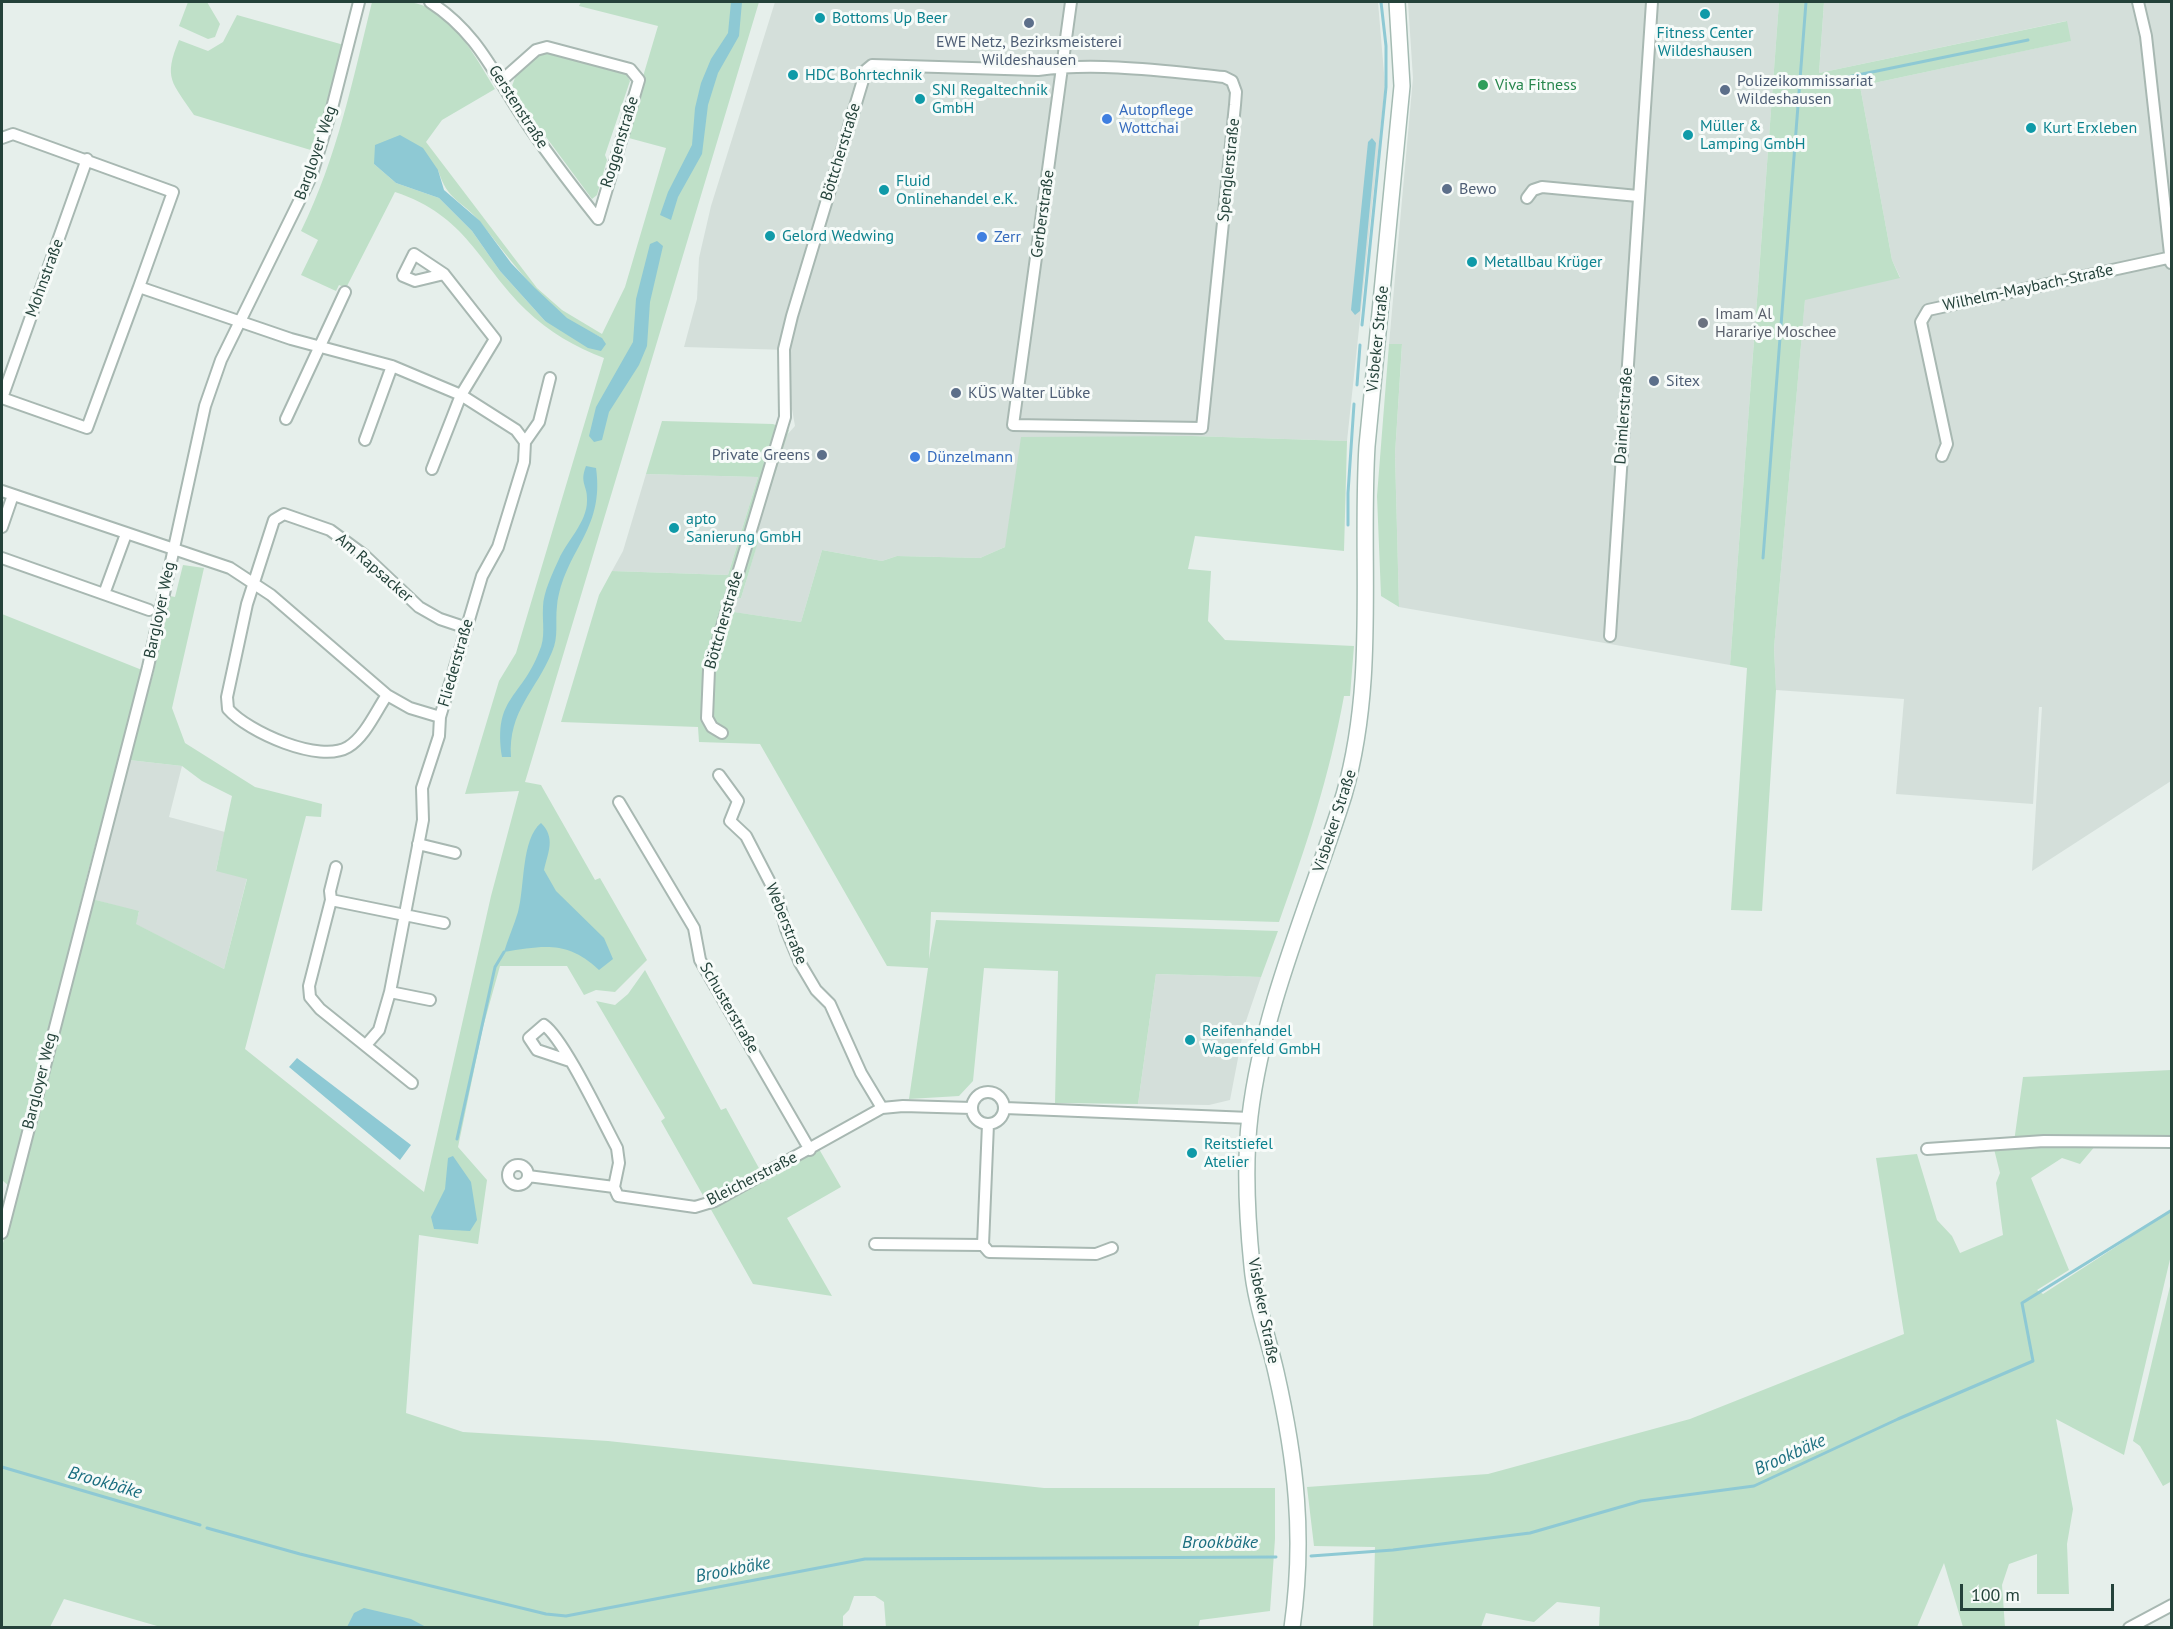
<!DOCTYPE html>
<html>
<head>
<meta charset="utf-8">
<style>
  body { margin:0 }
  #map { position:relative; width:2173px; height:1629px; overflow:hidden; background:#e6efeb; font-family:"PT Sans",sans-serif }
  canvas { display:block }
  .frame { position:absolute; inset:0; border:3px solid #24423a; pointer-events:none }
  .scale { position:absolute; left:1960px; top:1584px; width:154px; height:27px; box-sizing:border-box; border:3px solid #24423a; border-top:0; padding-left:8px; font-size:18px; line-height:21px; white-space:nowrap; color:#24423a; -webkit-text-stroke:4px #f7fbf9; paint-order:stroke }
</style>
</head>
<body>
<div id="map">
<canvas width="2173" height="1629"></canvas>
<div class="frame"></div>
<div class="scale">100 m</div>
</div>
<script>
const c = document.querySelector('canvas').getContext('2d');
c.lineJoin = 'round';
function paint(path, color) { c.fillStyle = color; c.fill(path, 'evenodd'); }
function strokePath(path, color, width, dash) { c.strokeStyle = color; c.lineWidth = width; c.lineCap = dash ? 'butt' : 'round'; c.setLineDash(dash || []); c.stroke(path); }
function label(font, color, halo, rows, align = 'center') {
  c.font = font + ' "PT Sans",sans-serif'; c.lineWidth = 6; c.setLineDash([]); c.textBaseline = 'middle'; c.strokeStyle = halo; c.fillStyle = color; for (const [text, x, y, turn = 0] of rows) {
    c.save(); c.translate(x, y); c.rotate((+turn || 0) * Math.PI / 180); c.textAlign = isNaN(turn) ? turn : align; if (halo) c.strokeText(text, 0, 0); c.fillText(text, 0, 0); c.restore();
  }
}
const built = new Path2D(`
  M775,2H1378L1385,85L1347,441L1192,436L1005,547L980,558L897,556L882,561L822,550L801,622L733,612L738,597L741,598L759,538L755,537L785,437L795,426L789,392V350L684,347L697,299L699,258L711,206Z
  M1408,2H1779L1730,665L1399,607L1395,454L1402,345L1389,344L1413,78Z
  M1824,2H2171V781L2032,871L2042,707H2039L2033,804L1896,794L1904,699L1776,690L1774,648L1805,299L1900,277L1892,260L1860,86L2070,41L2066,21L1819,73Z
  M646,474L758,477L728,575L612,571L623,551Z
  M129,760L182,766L169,817L225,832L216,870L247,878L224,969L135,924L139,912L92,899Z
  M1156,974L1261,977L1244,1027L1230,1100L1209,1105L1138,1104Z`);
const green = new Path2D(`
  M188,2H207L220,24L215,37L208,39L179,26Z
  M372,2C384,2 397,0 409,2C451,7 475,57 495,89L442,120L426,142L537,288L562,310L602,334L625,287L666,148L625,137L658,26L579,6L581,2H759L525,782L541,785L595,880L600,878L647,960L615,992L596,990L584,995L567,966H500L483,1027L458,1147L487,1180L478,1244L419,1235L406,1413L463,1432L608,1441L1044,1488H1275V1539L1270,1611L1200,1620L1198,1628H886L884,1602L875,1596H854L849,1610L843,1616V1628H164L64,1599L50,1627L2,1628V1247L92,899L139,911L136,924L224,969L247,879L216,871L232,796L202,781L182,766L129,760L154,671L170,596L175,597L183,565L204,568L172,708L185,743L255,787L322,804L321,817L306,816L245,1049L424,1192L491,896L519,791L465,794L499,681L516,653L604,358C575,347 549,332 526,310C478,263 467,216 395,192L346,288L339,285L336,291L301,275L318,240L301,231C337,158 353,79 372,2ZM374,164L438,170C448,202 461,199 480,222C507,255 532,291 566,318C577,326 591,332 602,338L545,321L500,271L472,231L439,198L396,183Z
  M1779,2H1824L1819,73L2067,21L2071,41L1860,86L1892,260L1900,278L1805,300L1774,648L1776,690L1762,911L1731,910L1747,668L1730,665Z
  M237,15L344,45L314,151L194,115C172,82 163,79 179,40L208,51L223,42Z
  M543,50L625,72L630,81L605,155L607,160L597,195L592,199L529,114L512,86L516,75Z
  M1389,344H1402L1395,454L1399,607L1381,596L1377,496Z
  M662,421L773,424L789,430L755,537L759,539L741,598H737L734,612L801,622L822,550L882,561L897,556L980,558L1005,547L1021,437L1192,436L1347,441L1344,551L1195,536L1188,569L1211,571L1208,621L1225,640L1354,646L1350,696H1344C1329,778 1307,844 1279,922L931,912L929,959L936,920L1278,931L1261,977L1156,974L1138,1104L1055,1103L1058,971L984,968L973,1081L959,1096L909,1099L928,968L887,966L760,744L699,742L698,727L561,722L599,595L612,571L728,575L758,477L646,474Z
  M2,614L142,670L88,872L10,1187L2,1180Z
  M645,970L721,1110L726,1108L766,1181L819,1149L841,1187L787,1218L832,1296L753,1284L661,1121L665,1118L596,1001L615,1005L628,994Z
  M2171,1070V1136L2045,1139L2014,1142L2023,1077Z
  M2044,1143L2096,1145L2080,1164L2062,1158L2031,1178L2069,1270L2037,1290L2043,1294L2171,1211V1255L2124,1455L2056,1419L2073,1509L2067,1544L2069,1594H2037V1554L2009,1564L2002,1585L2005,1627H1963L1944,1563L1917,1627H1599L1600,1607L1557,1602L1534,1622L1486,1613L1481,1627H1373L1375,1547L1314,1546L1307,1487L1488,1474L1690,1419L1904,1334L1876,1158L1917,1154L1937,1220L1952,1236L1960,1253L2003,1235L1996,1183L2000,1173L1994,1149Z
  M2171,1282L2172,1481L2163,1486L2140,1446L2133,1441Z`);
const water = new Path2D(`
  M731,2H742L739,36L718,73L708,105L702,154L678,197L671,220L660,215L668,192L692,145L695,108L701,83L711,59L728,33Z
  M400,135L423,148L438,170L444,190L480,221L511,263L535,288L567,318L602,338L606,344L601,351L588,348L545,321L500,271L472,231L439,198L396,183L374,164L375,145Z
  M1372,138L1376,143L1360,311L1355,315L1351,310L1368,142Z
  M657,241L663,246L650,302L647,346L639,365L609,412L602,440L594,442L589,436L596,407L633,342L636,299L650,244Z
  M586,466L596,468C605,531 564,550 557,606C555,622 559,637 552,652C536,691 508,711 511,757H502C493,697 521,699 539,652C546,637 542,623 543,607C543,593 553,572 559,559C567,541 587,522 587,501C588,485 579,484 586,466Z
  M541,823C556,838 548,852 544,870L556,891L604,938L613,959L599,970C567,940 543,946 504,952C508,939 514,925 518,912C525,887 521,839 541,823Z
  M297,1058L411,1145L400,1160L289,1067Z
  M453,1156L471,1182L477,1220L470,1231L434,1229L431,1217L445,1189L448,1158Z
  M364,1608L411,1619L426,1627H347L354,1613Z`);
const stream = new Path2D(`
  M1799,87L2028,40
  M1362,325L1386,87V46L1381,2
  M1357,385L1360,345
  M1348,525V493L1354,404
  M1763,558L1806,2
  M457,1139L495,967L504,952
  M2,1467L200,1525
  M207,1528L300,1554L546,1614L566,1616L865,1559L1276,1557
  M1311,1556L1393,1550L1530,1533L1641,1501L1754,1486L1898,1419L2033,1361L2022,1303L2172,1210`);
const minor = new Path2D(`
  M430,2C477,32 494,74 524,119C547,154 572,186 598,219
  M2138,2L2146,36L2171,263
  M501,81L536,50L547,47L630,69L639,80L598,219
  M2,138L13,134L173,192L139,287L291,339L392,366L461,395L516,430L525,442
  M1527,198L1533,190L1542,187L1638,196
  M2,398L87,159
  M2,398L87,428L139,287
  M286,419L345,292
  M365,440L392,366
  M525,442L539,422L550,378
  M1942,456L1947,444L1921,322L1928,310L2172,257
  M432,469L461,395L495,339L444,274L414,254L403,276L415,281L444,274
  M2,491L230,568L271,595L387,695L410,708L440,717
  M2,527L13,495
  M2,558L149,610
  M104,594L126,534
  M1610,636L1652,2
  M387,695C376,711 365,737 348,747C320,764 248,732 228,709L227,697L247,604L274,520L284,514L330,530L364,555L419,607L440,619L467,628
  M722,733L712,727L707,718L709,670L785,417L784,349L792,316L866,70L872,65L1038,70C1099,62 1163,71 1224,77L1232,81L1236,92L1235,105L1202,428L1013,425L1071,2
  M719,775L738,801L730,821L746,836L777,896L786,929L800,963L816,990L830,1004L861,1073L882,1108
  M619,802L694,928L700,960L810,1150
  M418,844L455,853
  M331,900L330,891L336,867
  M390,992L430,1000
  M366,1045L379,1030L390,992L423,820L422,788L439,736L440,717L482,576L498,547L524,462L525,442
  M570,1061L537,1050L529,1038L544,1025C564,1039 603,1122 617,1148L619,1163L614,1187
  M412,1083L320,1009L310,997L309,986L331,900L444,923
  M972 1108a16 16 0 1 1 32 0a16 16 0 1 1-32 0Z
  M1005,1108L1250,1118
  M1927,1149L2044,1141L2172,1142
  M508 1175a10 10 0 1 1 20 0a10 10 0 1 1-20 0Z
  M528,1176L614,1187L618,1196L695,1207L715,1201L882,1108L903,1106L972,1108
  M2,1233L148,667L205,406L221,360L311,177L332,108L359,2
  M875,1244L983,1245L989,1252L1096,1254L1112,1248
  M983,1245L988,1124
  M2129,1628L2172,1605`);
const secondary = new Path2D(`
  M1292,1628C1305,1537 1296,1460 1276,1372C1268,1337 1255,1301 1252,1266C1247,1217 1244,1165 1250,1116C1263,1006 1311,900 1344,795C1377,680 1360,563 1367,446L1402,86L1397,2`);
const markers = [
  [1705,14,6,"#0f9aa8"],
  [820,18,6,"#0f9aa8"],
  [1029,23,6,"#5c6f8a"],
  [793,75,6,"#0f9aa8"],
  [1483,85,6,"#2e9e5b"],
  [1725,90,6,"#5c6f8a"],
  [920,99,6,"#0f9aa8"],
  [1107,119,6,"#3f7fe0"],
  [2031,128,6,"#0f9aa8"],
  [1688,135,6,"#0f9aa8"],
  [1447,189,6,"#5c6f8a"],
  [884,190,6,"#0f9aa8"],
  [770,236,6,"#0f9aa8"],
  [982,237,6,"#3f7fe0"],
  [1472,262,6,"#0f9aa8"],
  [1703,323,6,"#6b7280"],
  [1654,381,6,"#5c6f8a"],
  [956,393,6,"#5c6f8a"],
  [822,455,6,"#5c6f8a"],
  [915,457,6,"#3f7fe0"],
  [674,528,6,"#0f9aa8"],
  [1190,1040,6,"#0f9aa8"],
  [1192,1153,6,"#0f9aa8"]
];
const cultureNames = [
  ["Bottoms Up Beer",832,18],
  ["Fitness Center",1705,33,"center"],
  ["Wildeshausen",1705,51,"center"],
  ["HDC Bohrtechnik",805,75],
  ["SNI Regaltechnik",932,90],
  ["GmbH",932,108],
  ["Müller &",1700,126],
  ["Lamping GmbH",1700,144],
  ["Kurt Erxleben",2043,128],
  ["Fluid",896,181],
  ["Onlinehandel e.K.",896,199],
  ["Gelord Wedwing",782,236],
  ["Metallbau Krüger",1484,262],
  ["apto",686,519],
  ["Sanierung GmbH",686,537],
  ["Reifenhandel",1202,1031],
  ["Wagenfeld GmbH",1202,1049],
  ["Reitstiefel",1204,1144],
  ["Atelier",1204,1162]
];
const serviceNames = [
  ["EWE Netz, Bezirksmeisterei",1029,42,"center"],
  ["Wildeshausen",1029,60,"center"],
  ["Polizeikommissariat",1737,81],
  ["Wildeshausen",1737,99],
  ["Bewo",1459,189],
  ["Sitex",1666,381],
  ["KÜS Walter Lübke",968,393],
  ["Private Greens",810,455,"right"]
];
const leisureNames = [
  ["Viva Fitness",1495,85]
];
const streetNames = [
  ["Gerstenstraße",518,107,57],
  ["Roggenstraße",620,142,-73],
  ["Böttcherstraße",841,152,-73],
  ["Bargloyer Weg",316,153,-71],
  ["Spenglerstraße",1229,170,-84],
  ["Gerberstraße",1043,214,-82],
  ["Mohnstraße",45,278,-70],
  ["Wilhelm-Maybach-Straße",2028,288,-12],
  ["Visbeker Straße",1378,339,-84],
  ["Daimlerstraße",1624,416,-86],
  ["Am Rapsacker",374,568,41],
  ["Bargloyer Weg",160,610,-78],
  ["Böttcherstraße",724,620,-74],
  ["Fliederstraße",456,663,-74],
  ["Visbeker Straße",1335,821,-72],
  ["Weberstraße",786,924,68],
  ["Schusterstraße",729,1008,60],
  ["Bargloyer Weg",40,1081,-76],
  ["Bleicherstraße",752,1179,-27],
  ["Visbeker Straße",1263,1311,79]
];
const shopNames = [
  ["Autopflege",1119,110],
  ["Wottchai",1119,128],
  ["Zerr",994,237],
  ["Dünzelmann",927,457]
];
const worshipNames = [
  ["Imam Al",1715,314],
  ["Harariye Moschee",1715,332]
];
const waterNames = [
  ["Brookbäke",1790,1455,-24],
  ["Brookbäke",105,1483,16],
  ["Brookbäke",1220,1543],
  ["Brookbäke",733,1570,-11]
];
paint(built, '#d4dfda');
paint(green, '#bfe0c8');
paint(water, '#8ec9d4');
strokePath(stream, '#8ec9d4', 3);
strokePath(minor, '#a8b8b2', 14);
strokePath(secondary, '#a4bbb3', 18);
strokePath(minor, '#fff', 10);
strokePath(secondary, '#fff', 15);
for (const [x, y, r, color] of markers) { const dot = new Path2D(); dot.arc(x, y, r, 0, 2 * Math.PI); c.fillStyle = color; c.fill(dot); strokePath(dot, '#f7fbf9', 2); }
label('16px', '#0d838f', '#f7fbf9', cultureNames, 'left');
label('16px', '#4e5e75', '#f7fbf9', serviceNames, 'left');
label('16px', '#27864d', '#f7fbf9', leisureNames, 'left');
label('16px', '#24423a', '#f7fbf9', streetNames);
label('16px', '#366cbe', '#f7fbf9', shopNames, 'left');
label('16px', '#5b616d', '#f7fbf9', worshipNames, 'left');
label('italic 18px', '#1c6f80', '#f7fbf9', waterNames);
</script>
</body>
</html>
